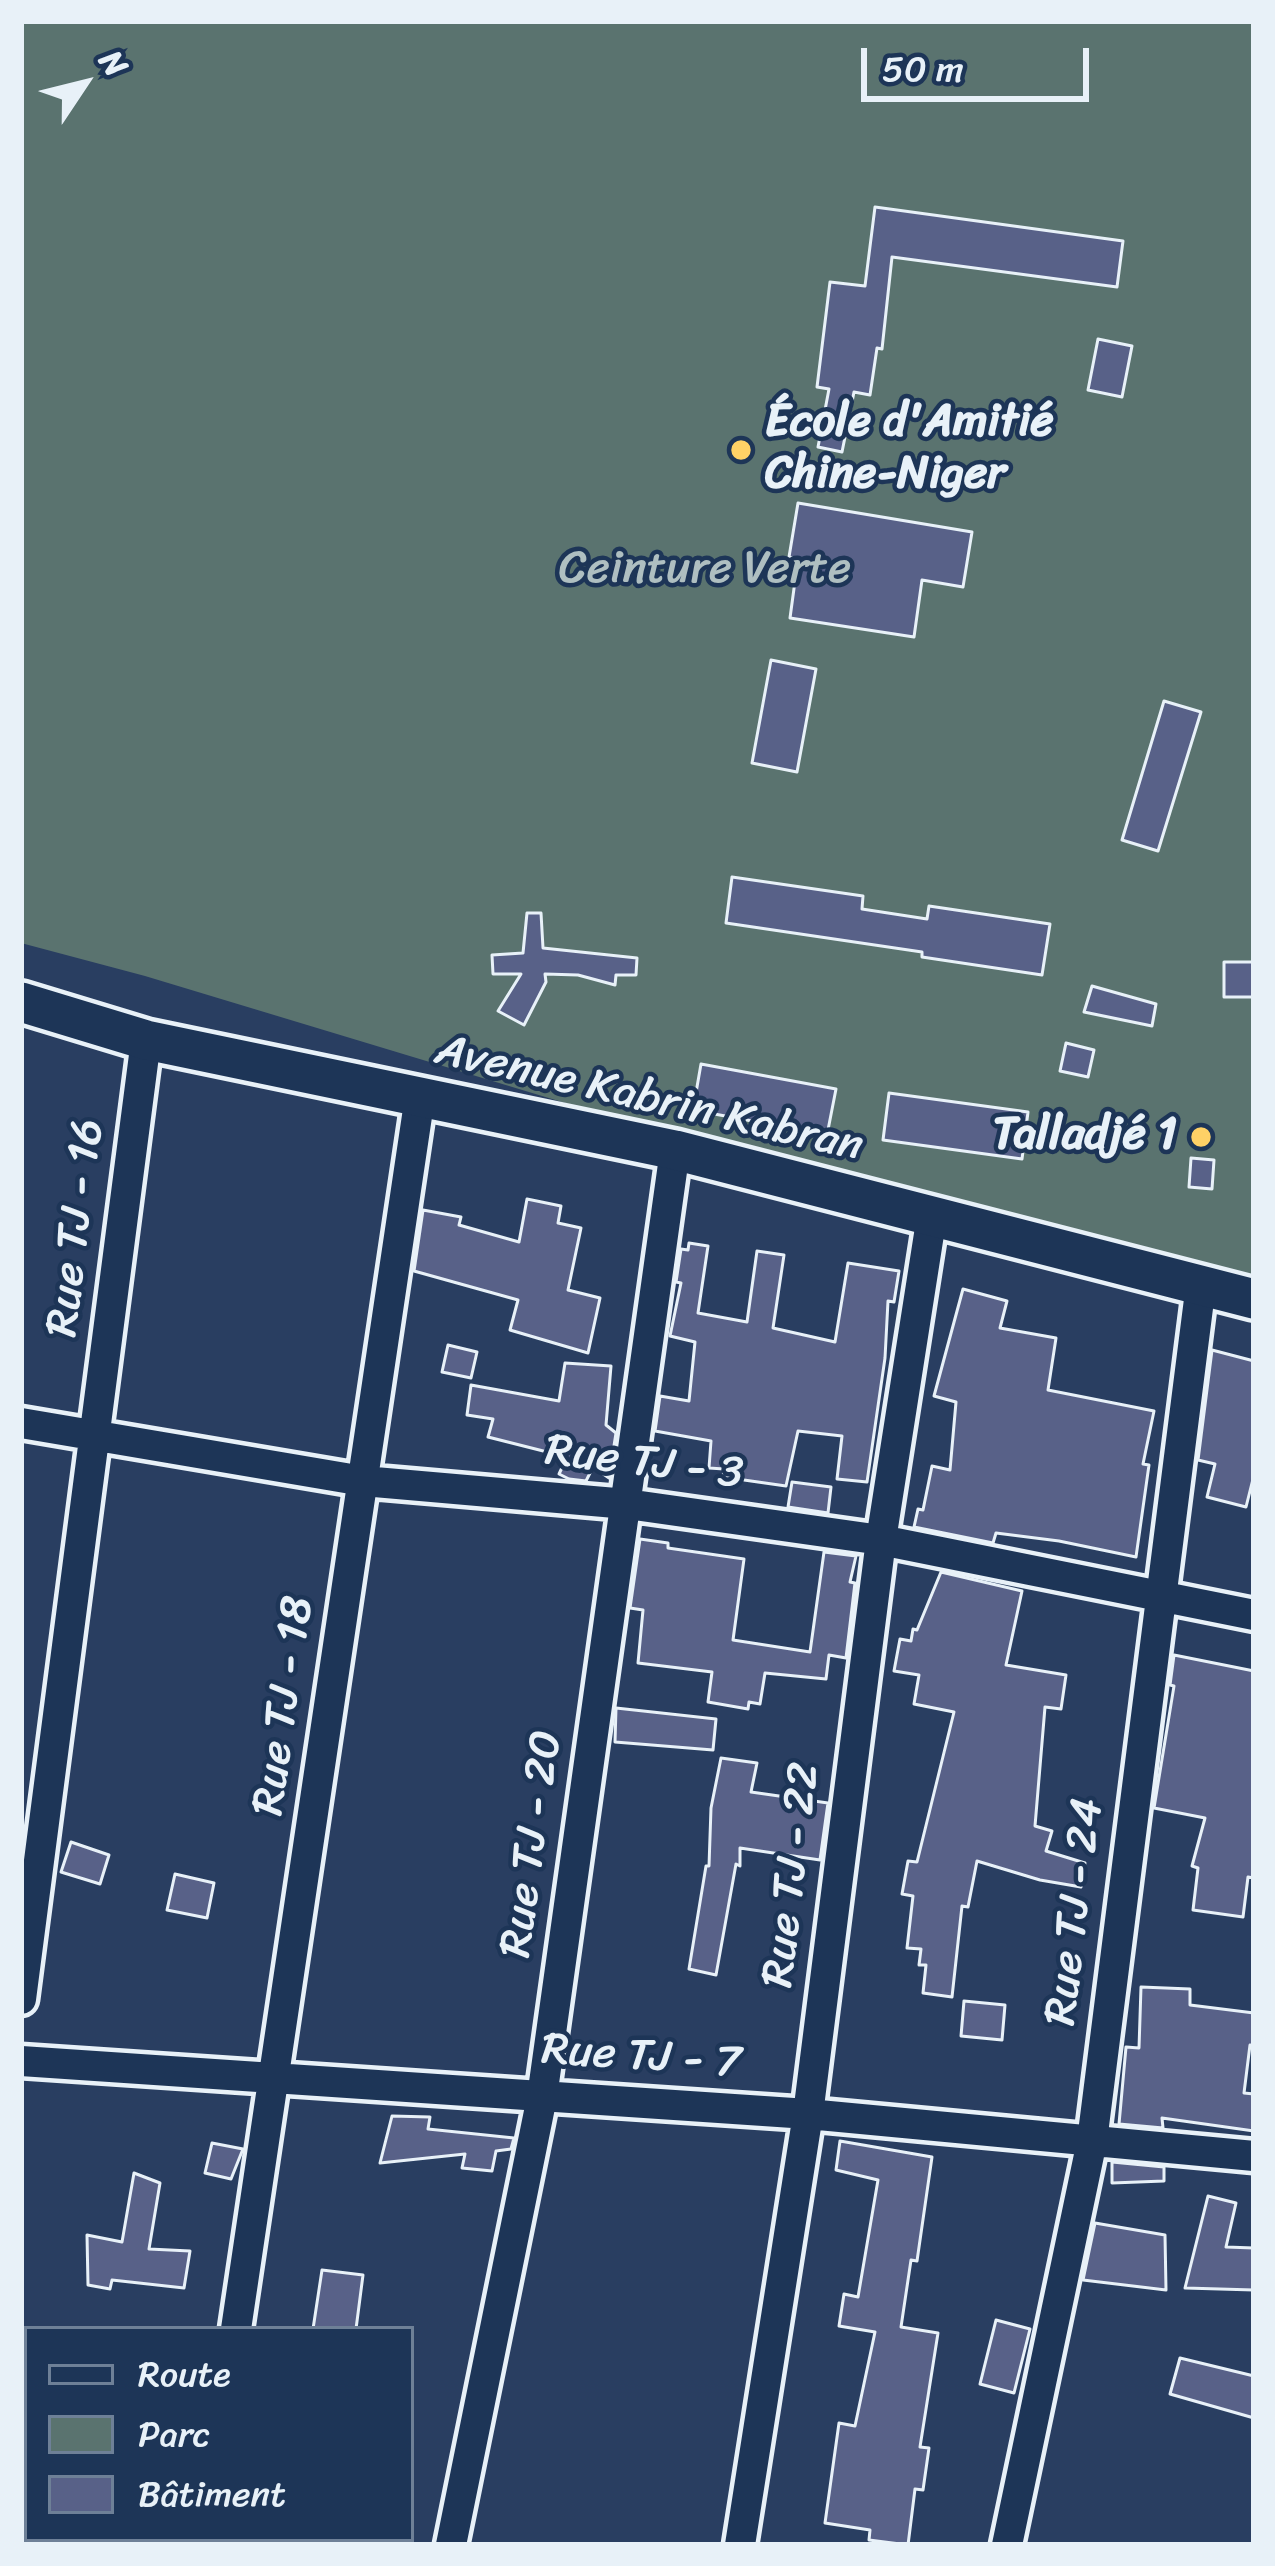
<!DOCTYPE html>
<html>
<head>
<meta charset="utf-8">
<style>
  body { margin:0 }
  #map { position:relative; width:1275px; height:2566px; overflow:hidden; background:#293e61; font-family:Sriracha,sans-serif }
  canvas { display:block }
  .frame { position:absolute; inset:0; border:24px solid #e8f1f8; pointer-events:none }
  .legend { position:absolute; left:24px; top:2326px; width:390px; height:216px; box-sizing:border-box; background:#1d3557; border:3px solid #6e8097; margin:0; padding:15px 21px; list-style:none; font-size:36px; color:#e8f1f8 }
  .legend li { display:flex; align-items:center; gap:24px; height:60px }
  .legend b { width:60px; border:3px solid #6e8097 }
  .north { position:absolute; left:24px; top:24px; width:120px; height:120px; -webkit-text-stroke:9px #1d3557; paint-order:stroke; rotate:55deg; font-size:33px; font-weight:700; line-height:48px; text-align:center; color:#e8f1f8 }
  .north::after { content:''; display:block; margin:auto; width:42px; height:54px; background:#e8f1f8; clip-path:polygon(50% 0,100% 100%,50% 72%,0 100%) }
  .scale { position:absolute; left:861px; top:48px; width:228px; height:54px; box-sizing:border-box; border:6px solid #e8f1f8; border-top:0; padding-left:15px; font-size:36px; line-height:42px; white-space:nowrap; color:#e8f1f8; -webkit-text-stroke:9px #1d3557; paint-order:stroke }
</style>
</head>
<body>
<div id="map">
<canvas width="1275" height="2566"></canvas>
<div class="frame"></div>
<ul class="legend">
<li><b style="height:15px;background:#1d3557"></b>Route</li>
<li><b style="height:33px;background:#5a736f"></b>Parc</li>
<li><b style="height:33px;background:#586188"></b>Bâtiment</li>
</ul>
<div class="north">N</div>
<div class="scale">50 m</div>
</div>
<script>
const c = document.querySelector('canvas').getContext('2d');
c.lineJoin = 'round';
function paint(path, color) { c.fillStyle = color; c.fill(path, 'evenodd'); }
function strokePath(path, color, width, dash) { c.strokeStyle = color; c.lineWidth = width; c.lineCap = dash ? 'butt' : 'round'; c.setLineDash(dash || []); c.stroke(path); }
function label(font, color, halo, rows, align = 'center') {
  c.font = font + ' Sriracha,sans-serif'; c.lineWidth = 9; c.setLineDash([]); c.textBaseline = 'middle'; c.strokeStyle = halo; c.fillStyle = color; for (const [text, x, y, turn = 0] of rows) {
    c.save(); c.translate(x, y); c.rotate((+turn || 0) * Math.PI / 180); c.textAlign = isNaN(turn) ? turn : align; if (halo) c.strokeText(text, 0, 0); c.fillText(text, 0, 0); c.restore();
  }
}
const green = new Path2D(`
  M21,21H1254V1276L648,1128L145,976L21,943Z`);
const building = new Path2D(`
  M875,207L1123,241L1117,287L892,257L882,349L877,348L870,395L854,392L842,452L818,447L829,389L817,387L830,282L865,286Z
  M1098,339L1132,346L1122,397L1088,390Z
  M798,503L972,532L963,587L922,580L914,637L790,618L798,559L789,557Z
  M771,660L816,669L797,772L752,763Z
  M1164,701L1201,712L1158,851L1122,840Z
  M732,877L863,896L862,909L927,919L929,906L1050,924L1042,975L922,957V952L726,923Z
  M527,913H541L543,948L637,958L636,975H616L615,985L578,975L545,974L546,982L524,1025L498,1011L521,974H493L492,955L523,953Z
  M1224,962H1254V997H1224Z
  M1092,986L1156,1004L1152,1026L1084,1012Z
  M1066,1043L1094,1050L1088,1077L1060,1071Z
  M701,1064L836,1089L827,1135L693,1110Z
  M889,1093L1028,1112L1022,1159L883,1140Z
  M1191,1158L1214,1160L1212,1189L1189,1187Z
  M527,1199L561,1206L558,1223L581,1228L568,1290L600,1298L588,1353L510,1330L518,1300L414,1271L423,1210L461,1217L459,1225L519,1242Z
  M689,1243L708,1246L698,1313L747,1322L757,1251L784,1255L773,1328L835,1342L848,1263L899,1271L894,1302L888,1301L885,1358L867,1482L837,1479L842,1436L798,1431L786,1486L723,1477L724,1469L709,1468L711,1441L655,1431L660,1396L689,1401L695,1342L670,1336L681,1283L676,1282L681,1249L688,1250Z
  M963,1289L1007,1301L1000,1328L1056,1338L1048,1390L1154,1411L1143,1464L1149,1465L1136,1557L1059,1541L996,1533L993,1543L914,1527L918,1509L923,1510L932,1466L950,1470L956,1402L934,1396Z
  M448,1345L477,1352L471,1378L442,1372Z
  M1212,1350L1254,1361V1475L1246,1507L1207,1497L1215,1464L1198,1460Z
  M565,1363L611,1366L606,1425L616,1433L609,1478L593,1467L586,1481L569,1479L559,1474L567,1457L488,1437L493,1419L467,1415L471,1385L559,1401Z
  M792,1482L831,1487L828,1513L788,1507Z
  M640,1539L668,1543V1548L744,1559L733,1640L810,1652L824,1552L856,1556L850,1582L855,1583L846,1658L829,1655L826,1679L765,1673L760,1704L749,1702L748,1709L708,1702L712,1672L638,1663L643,1610L630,1608Z
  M941,1572L1022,1591L1006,1665L1066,1675L1061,1709L1045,1707L1035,1826L1052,1831L1046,1851L1085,1863L1081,1887L1040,1880L977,1861L968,1907L962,1906L952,1997L923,1993L926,1965H919L921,1949L907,1948L913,1896L902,1894L908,1861L917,1862L954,1712L914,1704L919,1675L894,1671L900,1639L911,1641L913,1629L917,1630Z
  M1174,1655L1254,1671V1878L1248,1877L1243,1917L1193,1910L1198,1868L1192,1866L1205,1818L1154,1808L1174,1686L1170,1685Z
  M616,1708L716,1719L713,1750L615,1742Z
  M721,1758L757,1763L751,1792L828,1803L820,1860L740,1848V1866L736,1864L716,1975L689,1969L706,1866H709L711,1808Z
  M71,1842L109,1855L100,1884L61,1872Z
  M175,1874L214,1883L207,1918L167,1910Z
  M1141,1987L1190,1989V2005L1254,2013V2046L1250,2045L1244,2093L1254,2094V2131L1162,2118L1163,2128L1119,2124L1126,2047L1139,2048Z
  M964,2001L1005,2005L1002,2040L961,2036Z
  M392,2116L430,2117L428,2129L514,2138L511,2149L496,2151L492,2171L462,2168L465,2154L380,2163Z
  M840,2141L932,2157L917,2261L911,2260L901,2327L938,2333L920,2447L929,2448L923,2490L915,2489L908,2545L869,2540L870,2530L825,2523L839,2423L855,2426L875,2332L839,2326L844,2294L858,2297L878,2180L836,2170Z
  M212,2143L243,2149L231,2179L205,2173Z
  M1112,2162L1164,2167V2181L1112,2183Z
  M134,2173L160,2183L149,2249L190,2251L184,2288L112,2280L110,2289L88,2285L87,2235L122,2242Z
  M1208,2196L1236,2203L1226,2247L1254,2248V2290L1185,2288Z
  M1095,2223L1165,2235L1166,2290L1083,2280Z
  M322,2270L363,2275L356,2329H313Z
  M996,2320L1030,2329L1014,2393L980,2384Z
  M1180,2358L1254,2376V2418L1170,2394Z`);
const street = new Path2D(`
  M21,1423L363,1481L627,1504L881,1540L1254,1615
  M21,1999L146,1040
  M21,2061L808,2114L1254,2156
  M236,2329L420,1096
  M202,2545L203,2539
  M451,2545L542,2097L675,1150
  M740,2545L808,2114L881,1540L932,1215
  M1007,2545L1092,2141L1201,1284`);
const secondary = new Path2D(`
  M21,1002L146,1040L675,1150L1254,1299`);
const markers = [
  [741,450,12,"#ffd166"],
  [1201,1137,12,"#ffd166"]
];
const poiNames = [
  ["École d'Amitié",765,424],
  ["Chine-Niger",765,476],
  ["Talladjé 1",1177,1137,"right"]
];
const parkNames = [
  ["Ceinture Verte",705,571]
];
const streetNames = [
  ["Avenue Kabrin Kabran",649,1100,13],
  ["Rue TJ - 16",77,1228,-83],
  ["Rue TJ - 3",644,1464,7],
  ["Rue TJ - 18",285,1706,-82],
  ["Rue TJ - 20",533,1844,-82],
  ["Rue TJ - 22",793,1875,-83],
  ["Rue TJ - 24",1076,1912,-83],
  ["Rue TJ - 7",641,2058,4]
];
paint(green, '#5a736f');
paint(building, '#586188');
strokePath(building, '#e8f1f8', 3);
strokePath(street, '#e8f1f8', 39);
strokePath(secondary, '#e8f1f8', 48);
strokePath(street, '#1d3557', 30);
strokePath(secondary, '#1d3557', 39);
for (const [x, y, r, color] of markers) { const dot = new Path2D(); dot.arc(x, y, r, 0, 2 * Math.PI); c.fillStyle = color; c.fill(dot); strokePath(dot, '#1d3557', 4.5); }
label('bold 45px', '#e8f1f8', '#1d3557', poiNames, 'left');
label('45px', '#afbfc1', '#1d3557', parkNames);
label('45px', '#e8f1f8', '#1d3557', streetNames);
</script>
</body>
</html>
